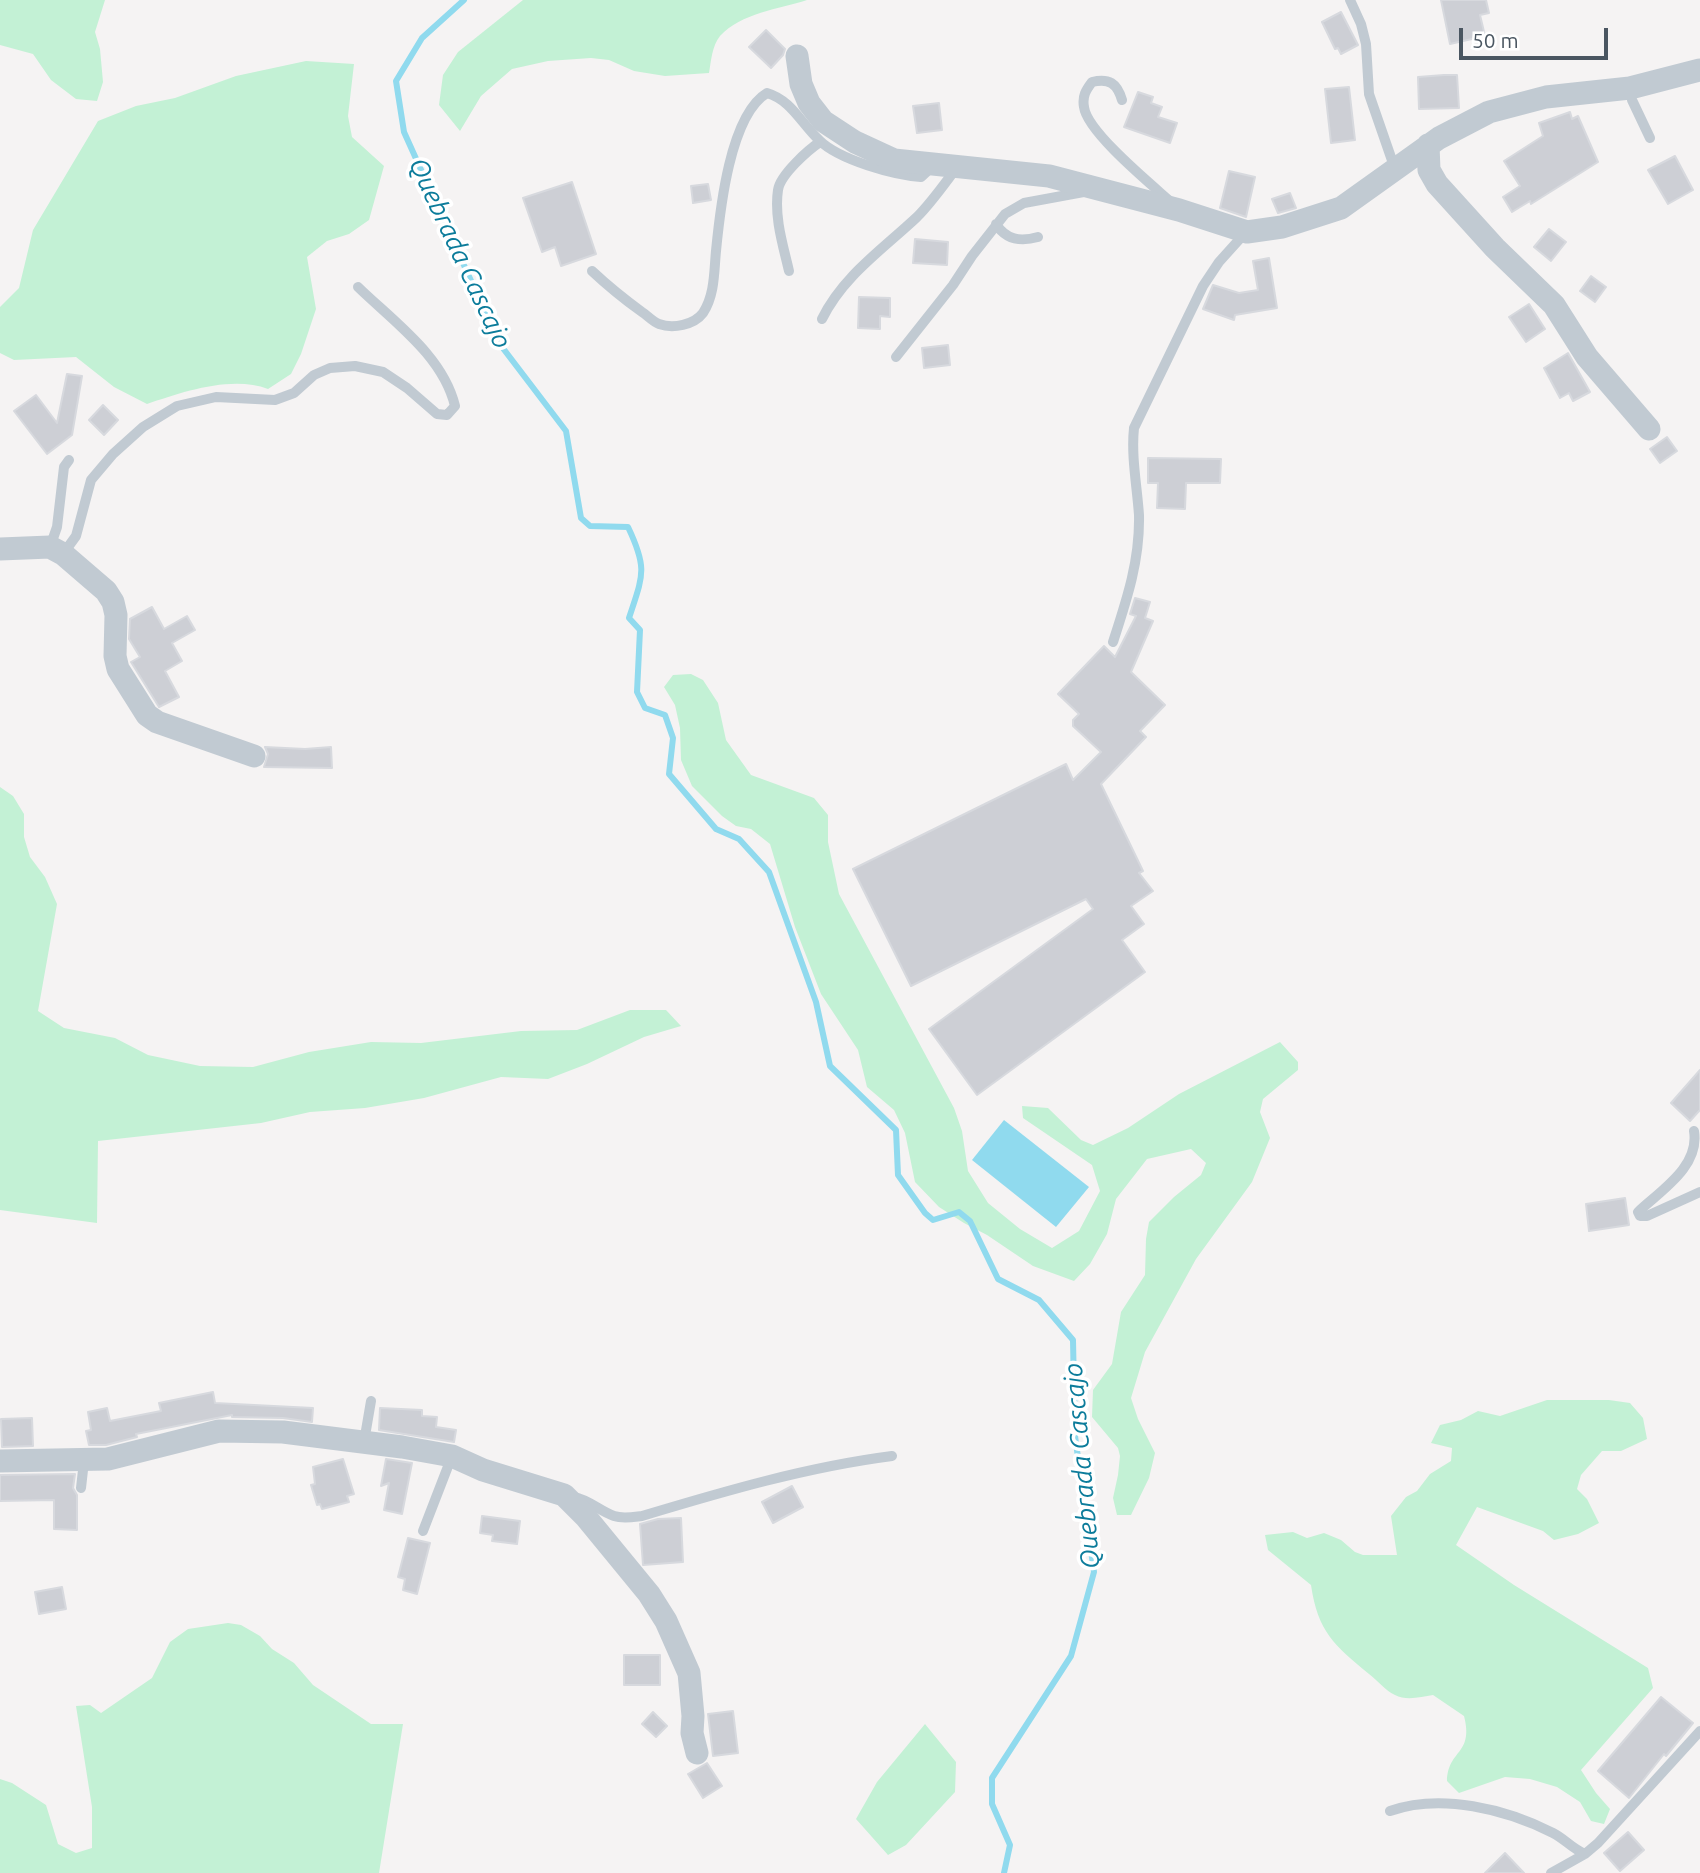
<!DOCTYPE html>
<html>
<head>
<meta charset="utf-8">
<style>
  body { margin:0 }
  #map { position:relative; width:1700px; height:1873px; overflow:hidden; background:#f5f3f3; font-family:Ubuntu,sans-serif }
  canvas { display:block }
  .scale { position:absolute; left:1459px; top:28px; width:149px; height:32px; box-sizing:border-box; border:4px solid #4a5661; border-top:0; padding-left:9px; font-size:21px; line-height:24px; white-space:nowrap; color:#4a5661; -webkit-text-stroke:5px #fff; paint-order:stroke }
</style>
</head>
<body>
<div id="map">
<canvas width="1700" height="1873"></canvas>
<div class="scale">50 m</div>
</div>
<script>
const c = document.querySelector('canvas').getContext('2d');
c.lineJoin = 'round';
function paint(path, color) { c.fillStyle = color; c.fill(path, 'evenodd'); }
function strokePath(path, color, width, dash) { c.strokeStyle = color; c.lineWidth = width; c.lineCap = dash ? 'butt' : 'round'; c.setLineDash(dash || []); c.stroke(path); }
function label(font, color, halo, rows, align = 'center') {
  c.font = font + ' Ubuntu,sans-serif'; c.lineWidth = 7; c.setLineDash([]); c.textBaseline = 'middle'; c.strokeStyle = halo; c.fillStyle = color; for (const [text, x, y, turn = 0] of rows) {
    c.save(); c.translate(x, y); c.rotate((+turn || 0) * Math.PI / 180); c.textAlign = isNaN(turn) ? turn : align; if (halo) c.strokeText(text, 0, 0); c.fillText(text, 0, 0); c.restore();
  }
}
const green = new Path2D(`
  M0,0H105L95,32L100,49L103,82L97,101L76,99L51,80L33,54L0,45Z
  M523,0H807C779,9 741,13 720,36C712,46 711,61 709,73L665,76L634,71L609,60L591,58L548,61L512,69L481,96L460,131L439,105L443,75L458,52Z
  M306,61L354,64L348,116L352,137L384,166L369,220L349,234L327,241L307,257L316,309L301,354L291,374L268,389C232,375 182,392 147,404L114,387L76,357L14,360L0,353V307L19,288L33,230L98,121L136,106L175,98L236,76Z
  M691,674L703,680L718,703L726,740L751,775L814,798L828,815V842L839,894L954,1108L962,1131L968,1171L988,1203L1020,1229L1052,1248L1079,1231L1100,1191L1092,1165L1023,1118L1022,1106L1048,1108L1081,1140L1093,1145L1128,1128L1179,1094L1280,1042L1298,1062V1070L1263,1099L1260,1112L1270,1138L1252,1182L1196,1259L1145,1352L1131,1398L1138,1419L1155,1453L1149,1478L1131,1515H1117L1113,1498L1118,1475L1120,1456L1118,1448L1092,1417L1093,1390L1112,1364L1121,1312L1145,1275L1146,1239L1149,1222L1174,1197L1201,1175L1206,1163L1191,1149L1147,1159L1116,1199L1107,1234L1090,1264L1074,1281L1033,1266L987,1235L964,1223L939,1207L915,1182L905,1133L894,1110L867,1087L858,1050L821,994L795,927L770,844L751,829L736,826L722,816L692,786L681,760L680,728L675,705L664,687L673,675Z
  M0,787L13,796L24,814V837L30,857L45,877L57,904L38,1011L64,1028L115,1038L148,1055L200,1066L253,1067L309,1052L371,1042L421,1043L521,1031L577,1030L630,1010H666L681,1026L644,1037L587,1064L548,1079L501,1077L424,1098L365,1108L310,1112L261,1123L98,1141L97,1223L0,1210Z
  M1547,1400H1609L1630,1403L1643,1418L1647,1439L1621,1451H1602L1581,1475L1577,1489L1587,1499L1599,1523L1578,1534L1554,1540L1543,1531L1477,1507L1456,1545L1514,1585L1648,1668L1653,1688L1581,1770L1596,1793L1610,1809L1604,1824L1591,1821L1580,1802L1557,1787L1530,1779L1505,1777L1459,1793L1447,1781C1448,1749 1474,1755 1464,1716L1433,1695C1421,1697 1406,1701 1395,1695C1386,1691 1377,1680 1369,1674C1334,1645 1318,1632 1311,1585L1268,1550L1265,1535L1293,1532L1307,1538L1324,1533L1341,1540L1355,1552L1363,1555H1397L1391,1516L1406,1497L1417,1491L1430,1474L1451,1461L1452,1448L1431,1443L1440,1425L1461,1420L1478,1411L1500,1416Z
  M228,1623L241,1625L260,1636L272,1649L294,1663L313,1685L371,1724H403L379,1873H0V1779L12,1783L46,1805L58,1844L76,1853L92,1848V1807L76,1706L90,1705L101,1713L152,1678L170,1642L188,1629Z
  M925,1724L956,1762L955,1792L906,1845L888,1855L856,1819L877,1782Z`);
const water = new Path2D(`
  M1004,1120L1089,1187L1056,1227L972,1160Z`);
const stream = new Path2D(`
  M464,0L422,38L396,81L404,132L499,343L566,431L581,518L590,526L628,527C648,569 643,575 629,618L640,630L637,692L645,708L665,715L673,738L669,774L716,829L739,839L769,872L816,1002L830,1066L896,1130L898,1175L925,1213L933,1220L959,1212L970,1221L998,1279L1039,1300L1073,1340L1075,1436L1094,1572L1071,1656L992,1778V1804L1010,1845L1004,1873`);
const building = new Path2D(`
  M1441,0H1486L1489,13L1480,15L1485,36L1450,44Z
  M1341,12L1358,45L1341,54L1338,48L1335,49L1322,22Z
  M766,30L785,49L783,55L771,68L749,47Z
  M1444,75H1457L1459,108L1419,109L1418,77Z
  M1349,87L1355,140L1331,143L1325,89Z
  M1138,92L1153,97L1151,103L1162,107L1158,117L1177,123L1170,143L1124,127Z
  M939,103L942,130L917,133L913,106Z
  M1570,112L1572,119L1578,116L1598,162L1531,204L1530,201L1512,212L1503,197L1520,186L1504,161L1543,136L1539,123Z
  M1675,156L1693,190L1668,204L1648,170Z
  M1229,171L1255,177L1246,217L1220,208Z
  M572,182L596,254L561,266L555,247L542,252L523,198Z
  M708,184L711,200L693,203L691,186Z
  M1290,193L1296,208L1278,213L1272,199Z
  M1549,229L1566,242L1551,261L1534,247Z
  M915,239L948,242L947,265L913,263Z
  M1269,258L1277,308L1235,315L1234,320L1203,309L1213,285L1239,293L1258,290L1253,261Z
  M1591,276L1606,287L1595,302L1580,291Z
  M859,297L890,298V317L880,316V329L858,328Z
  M1529,304L1545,329L1526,342L1509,317Z
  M948,345L950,365L924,368L922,348Z
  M1568,353L1590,392L1573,401L1569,393L1560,398L1544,368Z
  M67,374L82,376L72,435L47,454L14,411L36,395L57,423Z
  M103,405L118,420L104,435L89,420Z
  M1667,437L1677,451L1660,463L1650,449Z
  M1148,458L1221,459L1220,483H1186L1185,509L1157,508L1158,483H1148Z
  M1135,598L1150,602L1145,618L1153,621L1131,672L1165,705L1140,731L1146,737L1101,784L1143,871L1139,873L1153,891L1131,906L1144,924L1122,940L1145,972L977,1095L929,1029L1093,909L1086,899L911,986L853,869L1066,764L1073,780L1101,752L1073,726V720L1079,714L1058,694L1104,646L1115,657L1136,616L1130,614Z
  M152,607L164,629L187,616L195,630L172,643L182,661L165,671L179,697L159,707L131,662L140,657L129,639L130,619Z
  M265,747L305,749L331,747L332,768L264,767L268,754Z
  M1700,1070V1110L1690,1121L1671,1103Z
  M1625,1198L1629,1225L1589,1231L1586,1204Z
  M213,1392L215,1403L313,1408L312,1422L283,1418L232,1417V1415L136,1434L137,1437L106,1445H89L86,1431L91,1430L88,1412L107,1408L110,1421L161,1411L159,1403Z
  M380,1408L422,1410V1416L437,1417L436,1427L456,1430L454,1442L379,1430Z
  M32,1418L33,1446L2,1447L1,1419Z
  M343,1459L354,1494L347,1496L349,1502L322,1509L320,1504L317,1505L311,1485L315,1484L313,1467Z
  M386,1459L412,1463L402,1514L384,1510L389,1483L381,1486Z
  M75,1474L73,1488L77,1495V1530L54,1529V1500L0,1501V1475Z
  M792,1486L803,1507L773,1523L762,1502Z
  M482,1516L520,1521L517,1544L492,1541L493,1535L480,1533Z
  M681,1518L683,1562L643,1565L640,1524L658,1519Z
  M408,1538L430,1543L417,1594L403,1590L405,1579L398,1577Z
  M62,1587L66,1609L39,1614L35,1592Z
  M624,1655H660V1685H624Z
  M1661,1697L1693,1723L1666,1756L1664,1754L1629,1798L1598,1771Z
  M733,1711L738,1753L713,1756L708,1714Z
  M653,1712L667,1726L656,1737L642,1724Z
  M707,1763L722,1786L703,1798L688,1774Z
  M1628,1832L1644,1850L1620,1871L1604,1853Z
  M1505,1853L1524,1873H1485Z`);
const service = new Path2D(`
  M1350,0L1361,24L1366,44L1369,94L1395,169
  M1630,88L1632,100L1650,138
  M1122,100C1117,83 1109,78 1092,82C1086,90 1082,96 1084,107C1087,132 1152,185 1172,203
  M996,224C1006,240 1020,242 1038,237
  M592,271C608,286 624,299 642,312C647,315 653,322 659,324C673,329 694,325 703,313C715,295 714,271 716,251C720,210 730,115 767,93C791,100 801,123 819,140C839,160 894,175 921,177L934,165
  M789,271C783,245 774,217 778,190C780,175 808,150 820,142
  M822,319C843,276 883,249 917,217C932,202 945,183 958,166
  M896,357L953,285L972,256L1005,214L1024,203L1089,191
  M50,547L57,527L64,467L69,460
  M63,554L76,536L91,480L113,454L143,427L177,406L216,397L275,400L294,393L314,375L330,368L355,366L383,372L407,388L437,414L447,415L455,406C443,356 394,322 358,287
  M1113,642C1127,599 1140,560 1139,515C1137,486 1131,456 1134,428L1203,286L1219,262L1246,232
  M1694,1131C1700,1167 1660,1191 1638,1212L1640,1216H1647L1700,1192
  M364,1442L371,1401
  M81,1488L84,1461
  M574,1497C589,1500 600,1511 614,1516C623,1519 633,1517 642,1516C725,1491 807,1467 892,1456
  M423,1531L452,1456
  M1390,1811C1441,1793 1506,1809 1553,1833C1565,1839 1571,1848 1585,1854L1598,1843L1700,1731
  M1551,1873L1585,1854`);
const minor = new Path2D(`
  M797,56L801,84L809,103L823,121L855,142L894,160L1049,176L1179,210L1247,232L1282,227L1341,208L1439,138L1489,112L1546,97L1630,88L1700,70
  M1428,145L1429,170L1437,184L1495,248L1554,305L1587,357L1649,429
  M0,549L50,547L63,554L106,591L113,602L116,615L115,656L118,669L147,715L157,722L254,756
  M0,1461L108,1459L219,1431L283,1432L402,1447L452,1456L483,1470L564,1495L585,1516L649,1594L666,1621L689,1673L693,1716L692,1733L697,1753`);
const waterNames = [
  ["Quebrada Cascajo",460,253,65],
  ["Quebrada Cascajo",1082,1466,-95]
];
paint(green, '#c3f1d5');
paint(water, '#90daee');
strokePath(stream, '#90daee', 6);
paint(building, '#cdcfd5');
strokePath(building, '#d7d9de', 2);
strokePath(service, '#c1cad2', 10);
strokePath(minor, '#c1cad2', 23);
label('italic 26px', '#0c7c9b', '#fff', waterNames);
</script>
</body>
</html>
